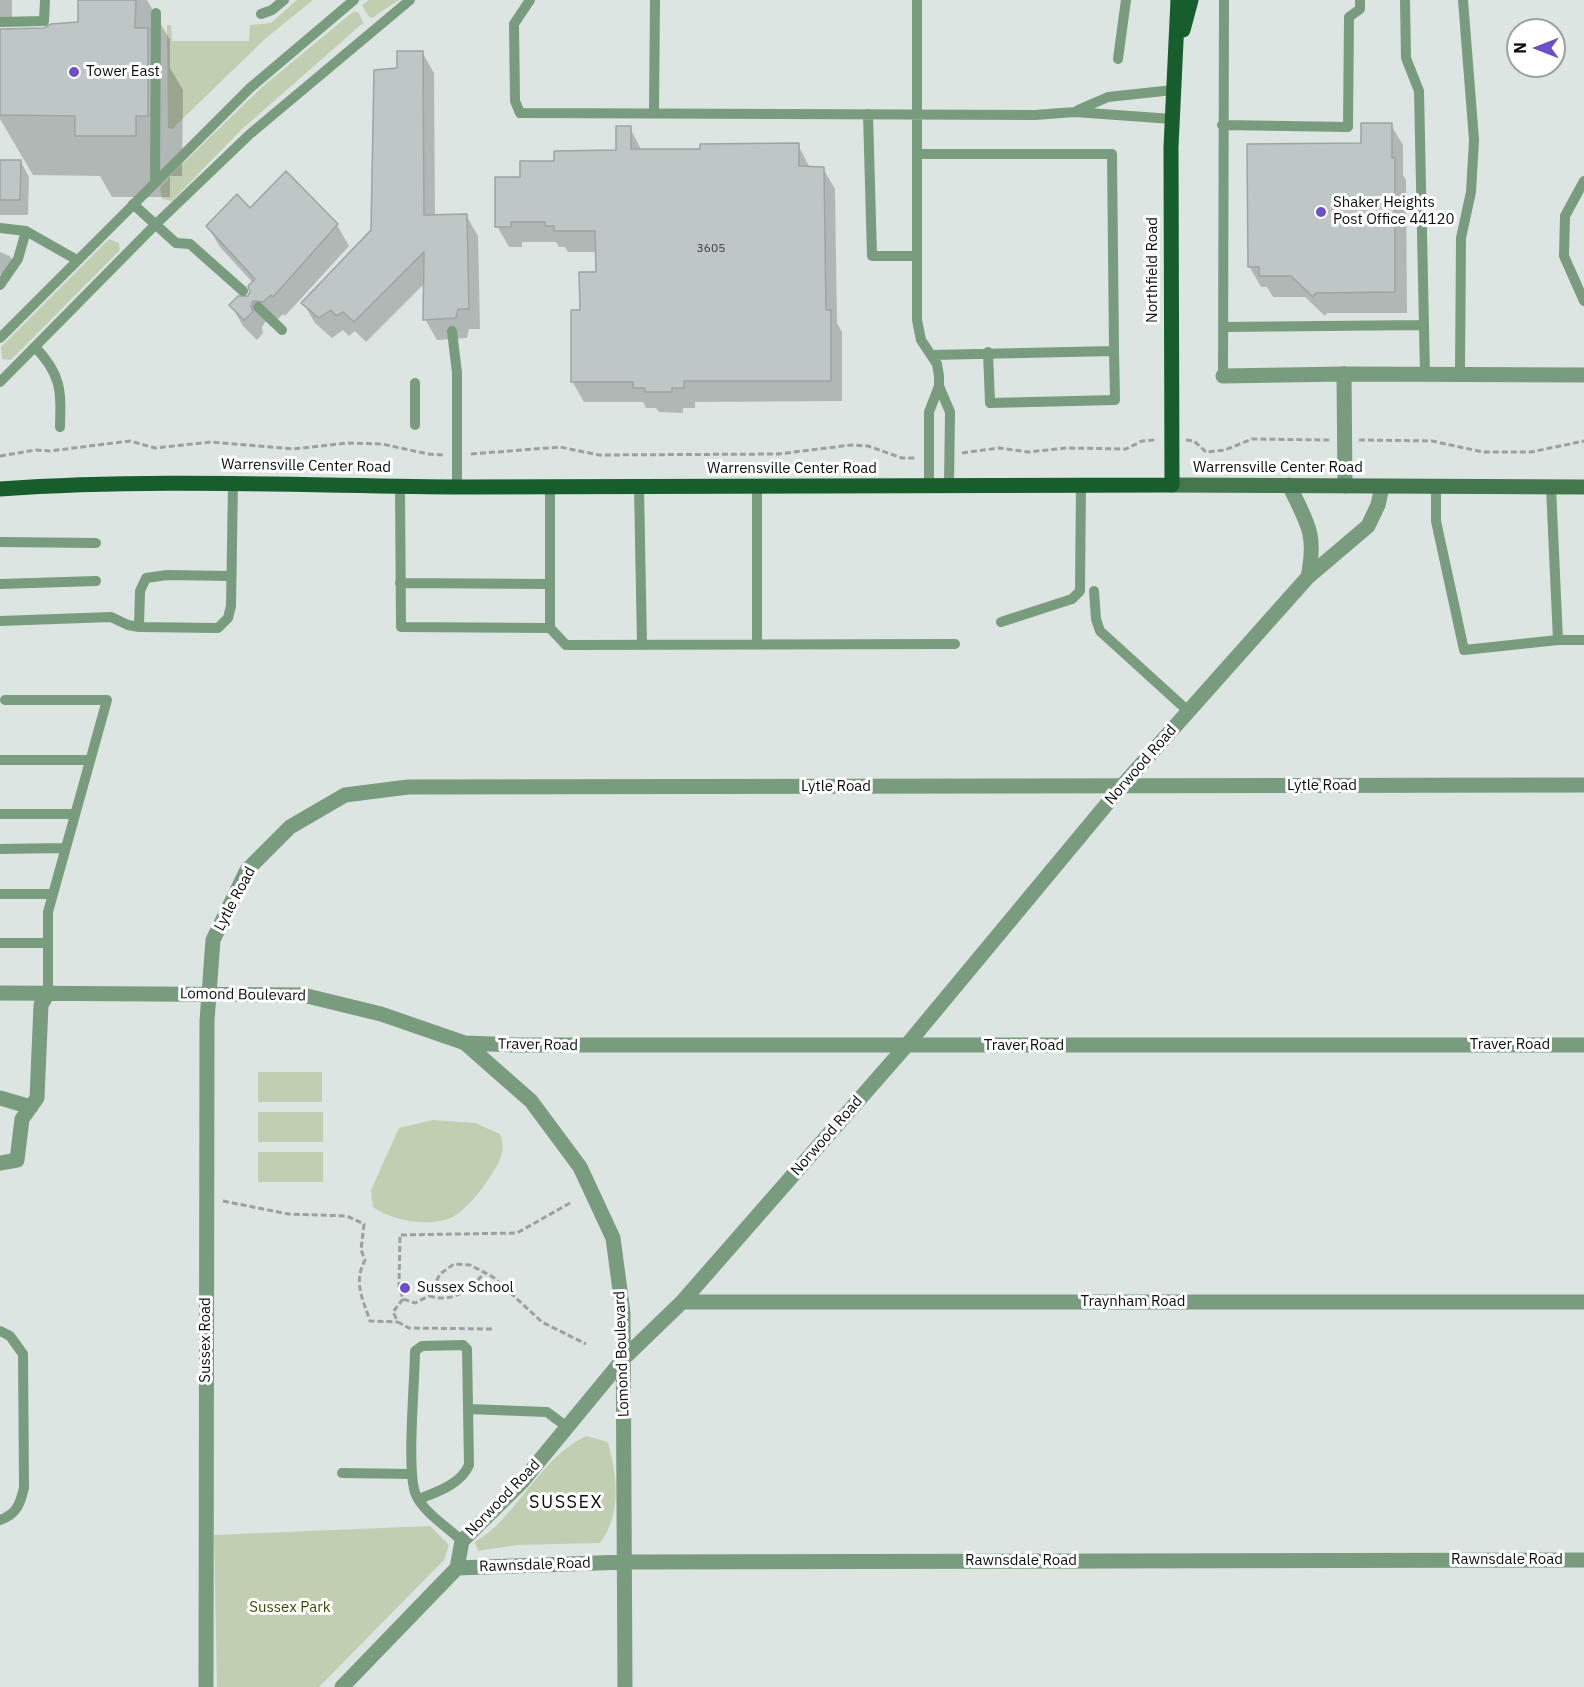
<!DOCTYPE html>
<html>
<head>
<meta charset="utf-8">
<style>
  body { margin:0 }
  #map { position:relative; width:1584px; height:1687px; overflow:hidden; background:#dde5e2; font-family:"IBM Plex Sans",sans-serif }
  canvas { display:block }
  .north { position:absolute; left:1506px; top:18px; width:60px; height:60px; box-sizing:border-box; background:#fff; border:2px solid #9d9f9e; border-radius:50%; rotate:270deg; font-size:16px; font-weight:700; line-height:24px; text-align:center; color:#0b0e0d }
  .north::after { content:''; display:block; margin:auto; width:21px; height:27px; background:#6b50c9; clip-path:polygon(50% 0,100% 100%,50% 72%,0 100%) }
</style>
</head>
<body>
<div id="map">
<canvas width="1584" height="1687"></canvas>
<div class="north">N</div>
</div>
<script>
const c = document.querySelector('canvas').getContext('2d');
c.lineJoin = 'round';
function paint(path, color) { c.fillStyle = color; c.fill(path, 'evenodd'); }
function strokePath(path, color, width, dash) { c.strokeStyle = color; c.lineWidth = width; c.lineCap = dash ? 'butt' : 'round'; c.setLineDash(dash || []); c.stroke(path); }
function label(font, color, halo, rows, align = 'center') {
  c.font = font + ' "IBM Plex Sans",sans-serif'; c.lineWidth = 6; c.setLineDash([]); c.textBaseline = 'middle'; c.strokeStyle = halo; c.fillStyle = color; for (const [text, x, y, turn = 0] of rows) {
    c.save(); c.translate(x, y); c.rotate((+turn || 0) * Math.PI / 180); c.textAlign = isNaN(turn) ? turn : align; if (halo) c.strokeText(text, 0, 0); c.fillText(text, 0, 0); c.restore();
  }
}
const green = new Path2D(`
  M297,0H313L265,39L172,129L168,128L167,25H171L172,41H249L250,25L271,23Z
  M369,0H399L372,18L368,16L362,5Z
  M354,11L359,13L363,23L241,130L172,201L162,199L160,188L176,170L262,87Z
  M109,239L119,243L120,250L11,360L2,359L1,347Z
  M258,1072H322V1102H258Z
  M258,1112H323V1142H258Z
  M433,1120L475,1123L500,1134C507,1151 499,1163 490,1177C482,1189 472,1202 460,1212C439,1230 394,1222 373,1207L371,1190L399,1128Z
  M258,1152H323V1182H258Z
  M586,1436L608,1442C617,1475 622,1514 600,1543L517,1545L478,1551L475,1542C482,1537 491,1531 497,1525C526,1496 548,1454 586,1436Z
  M430,1526L449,1545L444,1560L319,1687H217L214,1535Z`);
const shadow = new Path2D(`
  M0,0H12V27H0Z
  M80,0H147L170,40V68L183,90L182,176H170V197H112L100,176L33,175L0,119V30H45L80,24Z
  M422,52L434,73L435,216L466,215L478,236L480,329H469L467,338L437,340L425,319V283L366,342L355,331L349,336L343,330L332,338L315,323L303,303L373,231L398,70Z
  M1391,125L1403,145V175L1406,180L1407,313H1327L1325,316L1305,297H1273L1267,287H1261L1249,266L1363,145Z
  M630,128L642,151L798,145L810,168H823L835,189L837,323L842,332V401L695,402V408H683V413L659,412L656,408H646L643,402H584L572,381L581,312L597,273V252H568L565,247H559L556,242H522V247H509L497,226L522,179L556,163L617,152Z
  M0,162H21L29,177L28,215H0Z
  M249,210L337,225L349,246L285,316L283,314L275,322H265L262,327L263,333L257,340L243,326L231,305L249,298L253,283L220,247L208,227Z
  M0,252L10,256L12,260L3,275L0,274Z`);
const building = new Path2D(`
  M78,0H136L135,28H148V116H136V136H75V116L0,115V29L44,28L51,24L78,22Z
  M397,51H423L424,215L467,214L469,309H458L456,318L423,320L424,252L354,322L343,312L336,316L331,310L319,318L301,303L371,230L374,70L397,68Z
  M1361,123H1392V158H1395V292L1316,293L1313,297L1291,276H1259V267H1248L1247,144L1361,143Z
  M616,126H631V149H700V144L799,143V166L824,167L826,310H831V381H684V388H672V392H645V388H633V382H571V310H580L579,272H596L595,231H554V226H545V222H511V227H495V177H520V161H554V151L616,150Z
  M0,160H21L20,200H0Z
  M286,171L338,224L273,297L271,295L263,302L253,301L251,306L253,312L244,320L229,305L238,296H248L250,292L248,286L255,279L206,226L237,194L250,208Z`);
const path = new Path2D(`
  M1186,440L1194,441L1206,452L1225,450L1252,439L1329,440
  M1359,440L1432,441L1483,452H1531L1584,441
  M962,453L999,448L1028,452L1067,448L1126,449L1142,441L1156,440
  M471,454L560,447L599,455L778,454L851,445L868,446L902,458H917
  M0,456L36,450L50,451L130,441L155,448L211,442L293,449L348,443L382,444L428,454L443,455
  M223,1201L288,1214L347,1216L364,1224L361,1250L365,1260C353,1283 363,1299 370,1321L398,1322
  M570,1203L517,1233L400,1235L399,1286L403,1299L415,1303L429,1296L440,1274L454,1264L470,1265L493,1277L542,1322L586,1344
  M429,1296C453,1303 469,1291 484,1273
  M403,1299L393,1312L398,1322L409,1328L493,1329`);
const service = new Path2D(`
  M530,0L514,24L515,101L520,113L1035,115L1075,112L1172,119
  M917,0V320L921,340L937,364L939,376V386L929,412V486
  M1405,0L1406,58L1419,91L1425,374
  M261,14L272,10L284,0
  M0,22L44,21L45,0
  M1118,59L1126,0
  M1078,110L1108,97L1173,90
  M654,113L655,0
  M868,114L872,256H917
  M1222,125L1348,127L1349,17L1360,9V0
  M917,154H1112L1114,351L932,355
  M1584,181L1565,216L1564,256L1584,301
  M155,182L156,13
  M133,204L176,243L190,244L243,291
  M0,228L26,231L77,260
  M0,285L18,259L26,231
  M258,307L282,330
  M1223,327L1424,325
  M452,331L457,373V487
  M0,338L250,88L354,0
  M35,347C62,375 61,391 60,427
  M988,352L990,403L1115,400L1114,351
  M1460,374L1461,238L1471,192L1474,140L1463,0
  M1223,376L1224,0
  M0,382L156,224L250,134L410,0
  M939,386L950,412L949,486
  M415,425V383
  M400,485L401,627L550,628
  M550,487V628L566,645L955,644
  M639,487L642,645
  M757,487V645
  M1436,487V521L1464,650L1558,640
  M1551,487L1558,640H1584
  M0,542L96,543
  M400,583L550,584
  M0,584L96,581
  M1094,591L1096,619L1100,631L1188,711
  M0,621L111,617L128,625L139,627L218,628L228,618L231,606L233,483
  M1001,622L1072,599L1080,591L1081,485
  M139,627L140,591L146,578L167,575L231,576
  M5,700H107L48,912V993
  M0,760H89
  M0,814H74
  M0,849L65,848
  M0,894H53
  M0,943H48
  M0,1331L10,1336L23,1354L24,1488C20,1504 17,1514 0,1520
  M468,1409L547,1412L567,1427
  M342,1473L412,1474
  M419,1499C437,1492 461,1484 469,1465L467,1349L463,1345L422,1346L415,1351C415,1380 406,1473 416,1495C424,1513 449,1528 462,1541`);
const minor = new Path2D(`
  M1344,374L1345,486
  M1223,376L1344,374L1584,375
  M1289,485C1307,523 1317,533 1308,577
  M0,993L303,995L381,1014L465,1043L531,1101L580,1167L613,1238L623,1313L625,1687
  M465,1043L517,1045H1584
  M0,1098L31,1107
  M0,1163L17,1160L22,1119L37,1098L41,1005L48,993
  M682,1302H1584
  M457,1568L625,1562L1584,1560
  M206,1687L207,1021L213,940L247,870L290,827L345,795L408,787L1584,785
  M342,1687L457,1568L462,1541L521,1483L624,1358L682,1302L906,1046L1121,787L1308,577L1368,526L1378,505L1382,487`);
const secondary = new Path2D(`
  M1172,485L1584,487`);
const primary = new Path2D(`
  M1183,30L1191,0
  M0,489C155,478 310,486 465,487C701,488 937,486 1172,485L1171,147L1178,0`);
const markers = [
  [74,72,6,"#6b50c9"],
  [1321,212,6,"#6b50c9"],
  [405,1288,6,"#6b50c9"]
];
const numberNames = [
  ["3605",711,249]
];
const poiNames = [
  ["Tower East",86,72],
  ["Shaker Heights",1333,203],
  ["Post Office 44120",1333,220],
  ["Sussex School",417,1288]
];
const streetNames = [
  ["Northfield Road",1153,270,-90],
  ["Warrensville Center Road",306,466,1],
  ["Warrensville Center Road",1278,468],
  ["Warrensville Center Road",792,469],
  ["Norwood Road",1141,765,-49],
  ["Lytle Road",1322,786],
  ["Lytle Road",836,787],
  ["Lytle Road",235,899,-62],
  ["Lomond Boulevard",243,995,1],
  ["Traver Road",538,1045,1],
  ["Traver Road",1510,1045],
  ["Traver Road",1024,1046],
  ["Norwood Road",827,1136,-49],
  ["Traynham Road",1133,1302],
  ["Sussex Road",206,1340,-90],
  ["Lomond Boulevard",622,1354,-92],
  ["Norwood Road",503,1498,-46],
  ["Rawnsdale Road",1507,1560],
  ["Rawnsdale Road",1021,1561],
  ["Rawnsdale Road",535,1565,-2]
];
const parkNames = [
  ["Sussex Park",290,1608]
];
const quarterNames = [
  ["SUSSEX",566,1503]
];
paint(green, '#c2ceb2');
paint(shadow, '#0003');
paint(building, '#bec6c6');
strokePath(building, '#9ca4a4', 1.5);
strokePath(path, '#9aa19e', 3, [6, 3]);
strokePath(service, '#799b7e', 10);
strokePath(minor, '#799b7e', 15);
strokePath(secondary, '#44774e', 15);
strokePath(primary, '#165e2b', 15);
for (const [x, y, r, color] of markers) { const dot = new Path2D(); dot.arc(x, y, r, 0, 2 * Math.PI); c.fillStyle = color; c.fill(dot); strokePath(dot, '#fff', 2); }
label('12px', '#383c3b', null, numberNames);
label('15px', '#0b0e0d', '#fff', poiNames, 'left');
label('15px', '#0b0e0d', '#fff', streetNames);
label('15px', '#384d04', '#fff', parkNames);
c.letterSpacing = '1.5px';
label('18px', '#0b0e0d', '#fff', quarterNames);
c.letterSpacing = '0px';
</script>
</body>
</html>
